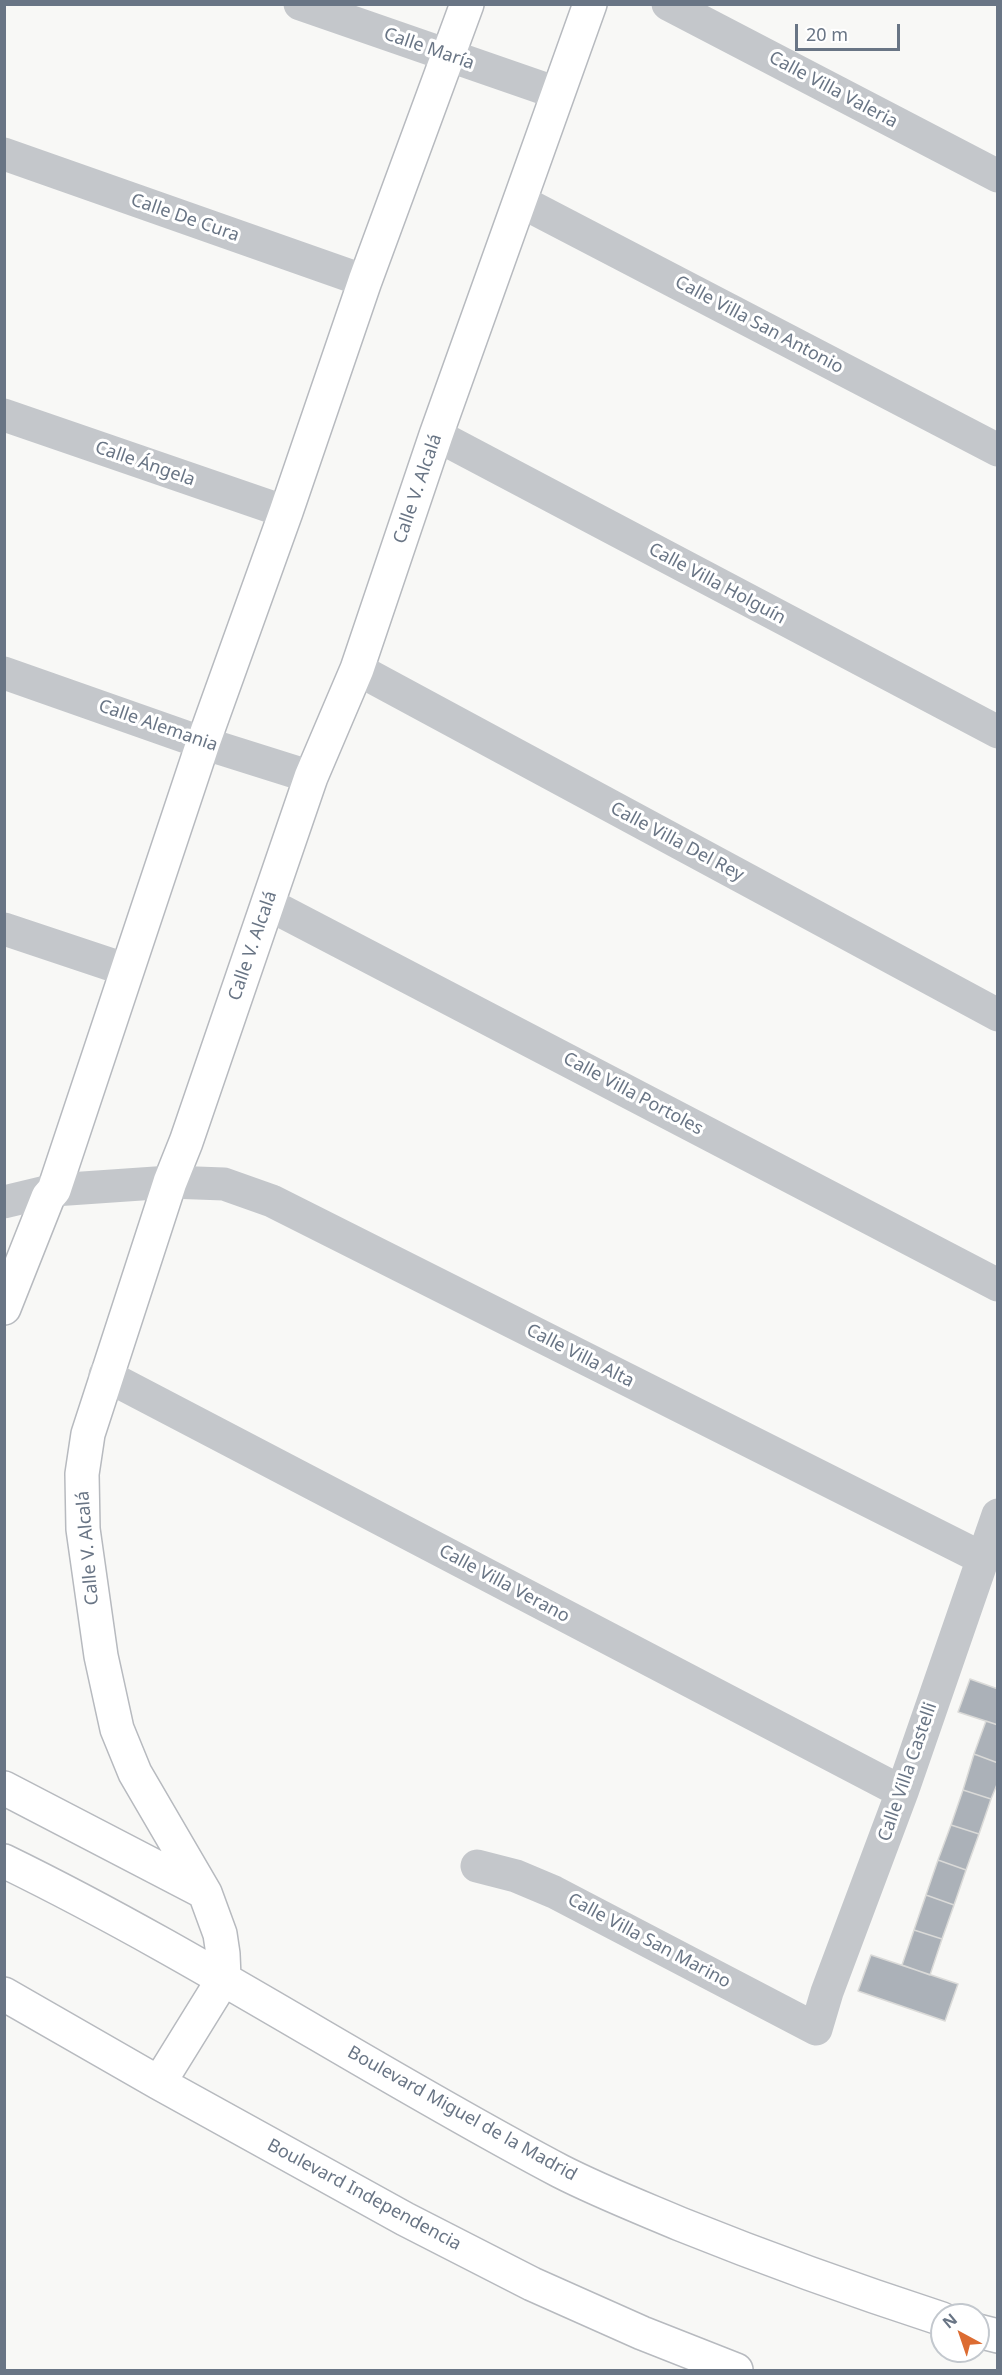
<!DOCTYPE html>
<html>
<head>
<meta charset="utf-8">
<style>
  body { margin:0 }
  #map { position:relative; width:1002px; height:2375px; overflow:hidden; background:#f8f8f6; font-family:"Noto Sans",sans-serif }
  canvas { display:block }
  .frame { position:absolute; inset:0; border:6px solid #697585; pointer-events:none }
  .north { position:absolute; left:930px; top:2303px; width:60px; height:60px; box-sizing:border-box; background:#fff; border:2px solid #c3c8ce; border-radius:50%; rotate:320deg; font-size:16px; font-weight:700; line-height:24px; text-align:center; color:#697585 }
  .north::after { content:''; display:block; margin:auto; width:21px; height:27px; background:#dc6c32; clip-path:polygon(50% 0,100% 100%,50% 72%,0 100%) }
  .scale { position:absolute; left:795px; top:24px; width:105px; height:27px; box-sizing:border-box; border:3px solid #697585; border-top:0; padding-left:8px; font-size:18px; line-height:21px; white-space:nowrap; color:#697585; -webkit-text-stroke:4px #fff; paint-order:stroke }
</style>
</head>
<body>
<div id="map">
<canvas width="1002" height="2375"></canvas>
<div class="frame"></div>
<div class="north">N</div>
<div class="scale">20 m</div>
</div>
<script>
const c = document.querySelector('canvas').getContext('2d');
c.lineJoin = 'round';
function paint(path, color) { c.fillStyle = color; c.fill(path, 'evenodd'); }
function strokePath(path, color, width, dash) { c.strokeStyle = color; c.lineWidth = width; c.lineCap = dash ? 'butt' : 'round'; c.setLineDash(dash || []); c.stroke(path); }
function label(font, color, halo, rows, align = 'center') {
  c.font = font + ' "Noto Sans",sans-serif'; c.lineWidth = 6; c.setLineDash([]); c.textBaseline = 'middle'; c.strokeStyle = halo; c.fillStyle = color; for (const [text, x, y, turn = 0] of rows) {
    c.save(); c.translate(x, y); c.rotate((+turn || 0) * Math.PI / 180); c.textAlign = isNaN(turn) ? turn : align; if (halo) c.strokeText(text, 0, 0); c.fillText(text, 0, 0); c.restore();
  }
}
const building = new Path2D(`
  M970,1679L998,1689V1725L958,1712Z
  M986,1721L998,1725V1763L974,1754Z
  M974,1754L998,1763V1782L991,1799L963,1790Z
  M963,1790L991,1799L979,1834L951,1825Z
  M951,1825L979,1834L966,1870L938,1860Z
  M938,1860L966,1870L954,1905L926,1895Z
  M926,1895L954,1905L942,1939L914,1930Z
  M914,1930L942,1939L930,1975L902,1965Z
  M871,1955L958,1984L945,2021L858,1991Z`);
const street = new Path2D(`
  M300,4L557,93
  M668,4L998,176
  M4,154L365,281
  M520,201L998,450
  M4,415L286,512
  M436,435L998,732
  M357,669L998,1015
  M4,673L203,743L311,777
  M268,904L998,1285
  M4,929L127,970
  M4,1202L54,1190L170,1182L224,1184L272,1201L982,1558
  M105,1375L902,1792
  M477,1866L516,1876L554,1892L816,2029L827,1992L902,1792L998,1515`);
const secondary = new Path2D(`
  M4,1308L48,1197L54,1190L203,743L286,512L365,281L467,4
  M4,1788L204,1892
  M4,1861C195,1954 372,2072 560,2171C599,2191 640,2207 680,2224C767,2259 853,2290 942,2319
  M4,1994L159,2083L405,2219L532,2284L642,2333L736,2370
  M159,2083L224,1978L223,1954L220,1934L205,1893L135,1773L117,1729L101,1656L83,1529L82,1474L88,1434L170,1182L186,1142L311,777L357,669L436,435L590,4
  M978,2331L998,2336`);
const streetNames = [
  ["Calle María",429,49,19],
  ["Calle Villa Valeria",833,90,28],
  ["Calle De Cura",185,218,19],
  ["Calle Villa San Antonio",759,325,28],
  ["Calle Ángela",145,464,19],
  ["Calle V. Alcalá",418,489,-71],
  ["Calle Villa Holguín",717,584,28],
  ["Calle Alemania",158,726,19],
  ["Calle Villa Del Rey",677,842,28],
  ["Calle V. Alcalá",253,946,-71],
  ["Calle Villa Portoles",633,1094,28],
  ["Calle Villa Alta",580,1356,27],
  ["Calle V. Alcalá",88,1548,-95],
  ["Calle Villa Verano",504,1584,28],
  ["Calle Villa Castelli",908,1772,-71],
  ["Calle Villa San Marino",649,1941,28],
  ["Boulevard Miguel de la Madrid",462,2114,29],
  ["Boulevard Independencia",364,2195,28]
];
paint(building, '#abb1b8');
strokePath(building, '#dadad8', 1.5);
strokePath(secondary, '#b7babf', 36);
strokePath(street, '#c4c7cb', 33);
strokePath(secondary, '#fff', 33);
label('18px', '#697585', '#fff', streetNames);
</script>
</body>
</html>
